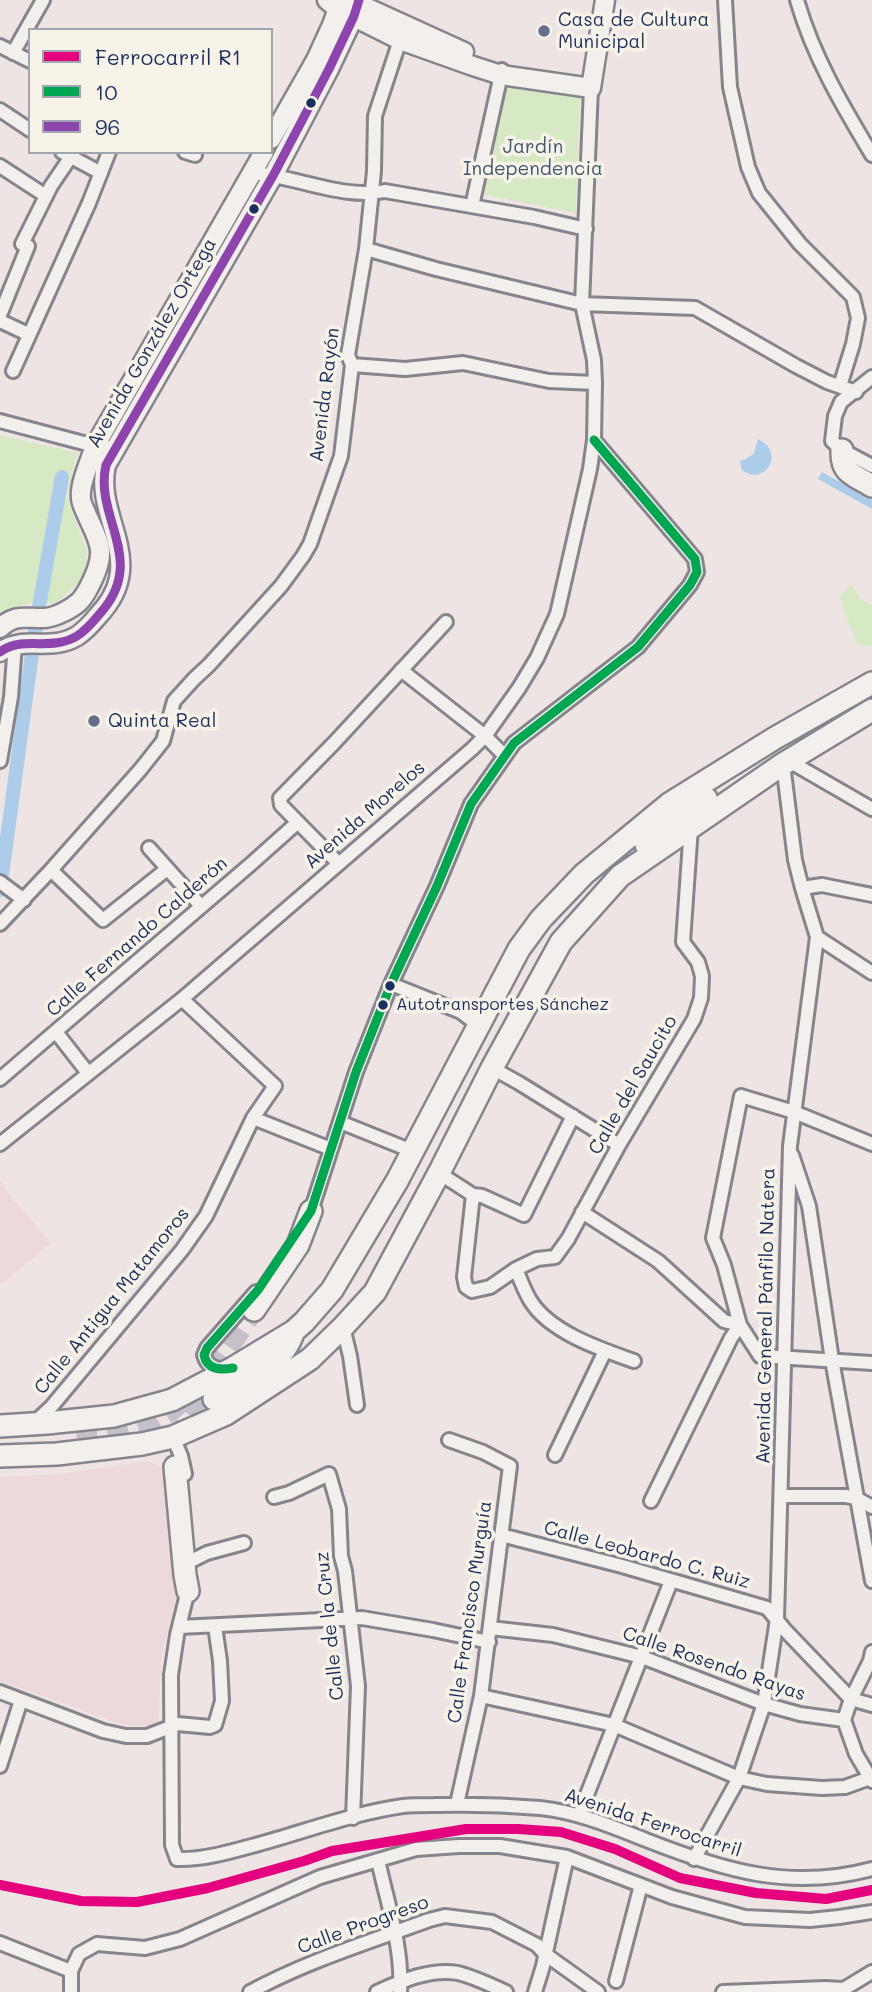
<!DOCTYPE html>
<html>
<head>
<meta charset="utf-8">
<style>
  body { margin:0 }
  #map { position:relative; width:872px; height:1992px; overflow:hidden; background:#efe4e4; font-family:Mali,sans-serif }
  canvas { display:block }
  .legend { position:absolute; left:28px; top:28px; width:245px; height:126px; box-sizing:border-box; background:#f7f3e8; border:2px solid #9fa5b1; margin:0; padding:9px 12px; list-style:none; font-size:21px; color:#1b2f5e }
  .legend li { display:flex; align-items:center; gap:14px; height:35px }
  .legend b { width:35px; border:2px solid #9fa5b1 }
</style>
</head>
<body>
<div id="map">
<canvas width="872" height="1992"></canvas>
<ul class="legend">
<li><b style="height:9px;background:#e5007d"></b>Ferrocarril R1</li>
<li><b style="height:9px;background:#00a651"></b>10</li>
<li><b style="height:9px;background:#8e44ad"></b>96</li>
</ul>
</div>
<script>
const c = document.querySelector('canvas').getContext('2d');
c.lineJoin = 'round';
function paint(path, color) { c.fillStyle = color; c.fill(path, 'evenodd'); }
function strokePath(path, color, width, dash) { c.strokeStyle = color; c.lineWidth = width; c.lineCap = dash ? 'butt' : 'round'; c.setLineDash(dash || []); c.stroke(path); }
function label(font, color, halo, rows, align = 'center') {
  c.font = font + ' Mali,sans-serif'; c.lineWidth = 7; c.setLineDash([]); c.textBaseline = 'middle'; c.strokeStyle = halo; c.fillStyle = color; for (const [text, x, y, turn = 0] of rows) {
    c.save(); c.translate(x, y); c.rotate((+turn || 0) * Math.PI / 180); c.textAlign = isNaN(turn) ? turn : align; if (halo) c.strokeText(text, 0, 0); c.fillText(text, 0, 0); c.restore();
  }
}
const built = new Path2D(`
  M0,1181L12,1198L51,1243L0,1285Z
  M141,1462H151L168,1471L179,1585L162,1654L158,1726L123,1725L0,1681V1477L60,1474Z`);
const green = new Path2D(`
  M505,85L580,96L576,213L479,194Z
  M0,435L77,453L67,498L87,551V566L77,584L56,603H30L14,608L0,616Z
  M852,584L860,598L872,605V646L857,645L839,597Z`);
const water = new Path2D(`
  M758,439C787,453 764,487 742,470L740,461L746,459L754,453Z
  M822,472L872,500V509L818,479Z`);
const canal = new Path2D(`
  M0,890L36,624L62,477`);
const primaryTunnel = new Path2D(`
  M828,723L872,698
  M77,1439C92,1437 139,1429 152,1423C197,1398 226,1351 254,1310
  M177,1444C182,1422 196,1410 214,1399`);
const street = new Path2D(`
  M725,0L730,87L748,167L759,193L800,244L853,297L858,318L853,344L840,386
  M797,0C813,56 842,105 872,155
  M0,46L30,61
  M13,53L43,0
  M0,110L30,130
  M62,152L101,173
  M185,152L195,155
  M0,166L46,196
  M252,173C296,176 343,200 385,191L534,217L586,229
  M472,206L502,70
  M366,249L436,269L582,304L695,308L796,366L827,382L856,392
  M0,315L28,246L22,244L51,186L70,158
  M0,321L28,334
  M352,365L405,369L463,363L549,381L595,383
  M13,371L89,203L109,152
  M872,377L841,402L835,416L832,441L842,450L872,466
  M0,421L95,446L116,448
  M401,670L485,736L504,755
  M0,761L11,697L15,644
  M789,761L872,809
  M149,848L201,906
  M338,863L281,805L280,798L334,743L446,622
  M51,870L103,920L167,869
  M0,882L24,900
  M802,888L822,885L872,895
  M0,924L51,870L140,770L163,741L174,701L194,679L209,665L281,586L303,556L310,544L341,456L352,365L348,355L366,249L374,171L375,116L400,40
  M817,937L872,973
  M391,984L461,1012L478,1025
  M56,1032L88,1073
  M492,1068L519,1083L619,1145
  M0,1079L251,864L298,822
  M253,1118L331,1149
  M340,1122L412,1151
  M0,1144L182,999L472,749L485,736L519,688L537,658L557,614L590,469L594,440L595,383L594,360L582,304L591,88
  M792,1155L809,1206L832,1360L872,1581
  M439,1173L473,1195L464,1277L466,1287L472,1291L490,1287L516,1269L537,1259L555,1257L568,1239L619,1145L694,1019L701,998L702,976L698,962L683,942L691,827
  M473,1195L482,1196L524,1215L573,1116
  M582,1212L658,1261L724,1321L740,1325L760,1356L872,1363
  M308,1216L311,1211L356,1072L391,984L437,886L471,804L514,743L638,647L690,585L697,572L695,559L594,440
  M516,1269C520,1279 524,1290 530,1300C549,1332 600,1349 634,1361
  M343,1327L350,1356L357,1405
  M226,1369C215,1370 207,1366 204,1355L207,1348L256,1292
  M33,1424L52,1406L182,1250L206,1216L253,1118L275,1086L182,999
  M173,1437L181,1456L185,1474
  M449,1440L483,1452L510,1466L481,1696L457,1804
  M555,1455L605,1351
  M781,1496H846L856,1498L872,1507
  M274,1497L289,1493L329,1474L339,1509L341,1556L345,1571L358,1686L353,1818
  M651,1501L731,1338L740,1325L724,1265L713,1238L741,1096L794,1112L872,1144
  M501,1535L622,1566L767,1608L785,1630L851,1699L872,1705
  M193,1560L207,1553L244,1543
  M189,1586L177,1635L171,1675L172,1845L177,1859C204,1860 233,1851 259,1844C306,1831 354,1813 403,1806C413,1805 424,1805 434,1805C470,1804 505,1805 540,1808C578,1812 611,1826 646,1840C722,1870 790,1891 872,1869
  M179,1627L362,1618L433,1630L489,1642
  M490,1628L553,1635L642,1657L764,1704L800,1714L844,1720
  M872,1652L870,1661L851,1699L844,1720L856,1754L872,1781
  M0,1692L103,1731L126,1736H147L178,1724L210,1727L215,1725L222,1701L220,1661L215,1626
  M481,1696L614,1725L739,1778L767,1784L822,1788L845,1787L870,1778
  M0,1766L21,1700
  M579,1815L671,1581
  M694,1859L739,1778L764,1704L777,1619L790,1146L817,937L802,888L795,860L783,764
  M378,1860C387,1902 403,1948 400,1992
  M0,1943L71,1971
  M616,1981L641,1885
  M71,1992V1971L79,1954L97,1944L145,1948L180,1939L320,1877L416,1849L459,1846H500L567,1857L672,1897L745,1917L810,1920L839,1917L872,1912
  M250,1992C307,1961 369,1942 429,1920L445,1916L492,1922L537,1945L545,1954L598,1992
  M377,1992C401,1981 431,1968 458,1973C474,1977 491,1985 506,1992
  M535,1992L543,1966L567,1857
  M723,1992L825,1988L844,1989L872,1972`);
const secondary = new Path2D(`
  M327,0L338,9L400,40L473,66L501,75L591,88L605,0
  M350,0L464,52
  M271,139L316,60L332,25L341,0
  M0,628C16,613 26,619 45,618C56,617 71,609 79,602C86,595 89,587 93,579C107,549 98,541 86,513C84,508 81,503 81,498C79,484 91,459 95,446L264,152
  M0,652C22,635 51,652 77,636C88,629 95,619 103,610C146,558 94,517 106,465L274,174L329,69L354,16L359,0`);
const primary = new Path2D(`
  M842,450C841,474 853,474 872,486
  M646,845L657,833L706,798
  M254,1310L298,1245L311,1211
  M214,1399C243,1381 282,1367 293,1333
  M0,1426L47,1423L114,1416L172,1400L233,1368L294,1331L304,1322L332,1290L397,1181L519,949L541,919L584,874L669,804L775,738L872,683
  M0,1456L57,1454L142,1444L173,1437L226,1414L310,1359L343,1327L375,1292L439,1173L492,1068L561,942L620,876L783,764L872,710
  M175,1467L185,1575L188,1591`);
const bus1 = new Path2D(`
  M233,1368C220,1370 207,1370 204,1355L207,1348L258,1290L311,1211L356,1072L391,984L437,886L471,804L514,743L638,647L690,585L697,572L695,559L594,440`);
const bus2 = new Path2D(`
  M0,652C22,635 51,652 77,636C88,629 95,619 103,610C146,558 94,517 106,465L274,174L329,69L354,16L359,0`);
const rail1 = new Path2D(`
  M0,1885L81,1901L137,1902L208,1888L304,1861L332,1851L466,1829H518L561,1832L615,1849L680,1878L756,1893L826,1899L872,1890`);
const markers = [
  [544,31,7,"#656e8d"],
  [311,103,6,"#1b2f5e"],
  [254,209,6,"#1b2f5e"],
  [94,721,7,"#656e8d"],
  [390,986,6,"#1b2f5e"],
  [383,1005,6,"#1b2f5e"]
];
const busNames = [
  ["Autotransportes Sánchez",396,1005]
];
const poiNames = [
  ["Casa de Cultura",558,20],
  ["Municipal",558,42],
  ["Quinta Real",108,721]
];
const parkNames = [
  ["Jardín",533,147],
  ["Independencia",533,169]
];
const streetNames = [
  ["Avenida González Ortega",152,343,-60],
  ["Avenida Rayón",325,395,-83],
  ["Avenida Morelos",365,815,-41],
  ["Calle Fernando Calderón",137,937,-41],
  ["Calle del Saucito",633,1085,-60],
  ["Calle Antigua Matamoros",112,1301,-51],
  ["Avenida General Pánfilo Natera",766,1316,-89],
  ["Calle Leobardo C. Ruiz",647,1555,15],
  ["Calle Francisco Murguía",470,1612,-82],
  ["Calle de la Cruz",330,1626,-96],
  ["Calle Rosendo Rayas",714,1664,19],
  ["Avenida Ferrocarril",653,1823,18],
  ["Calle Progreso",363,1925,-20]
];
paint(built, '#edd8db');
paint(green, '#d7e9c4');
paint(water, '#adccea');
strokePath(canal, '#adccea', 14);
strokePath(primaryTunnel, '#c5c0c9', 21, [21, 10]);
strokePath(street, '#86858e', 18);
strokePath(secondary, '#86858e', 23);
strokePath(primary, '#86858e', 26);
strokePath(street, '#f2efec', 12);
strokePath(secondary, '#f2efec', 18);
strokePath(primary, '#f2efec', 21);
strokePath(bus1, '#00a651', 9);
strokePath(bus2, '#8e44ad', 9);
strokePath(rail1, '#e5007d', 10);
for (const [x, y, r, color] of markers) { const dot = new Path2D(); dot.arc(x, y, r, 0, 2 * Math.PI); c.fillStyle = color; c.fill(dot); strokePath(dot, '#f7f3e8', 2.5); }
label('17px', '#1b2f5e', '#f7f3e8', busNames, 'left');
label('19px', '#1b2f5e', '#f7f3e8', poiNames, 'left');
label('19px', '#3d556d', '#f7f3e8', parkNames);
label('19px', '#1b2f5e', '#f7f3e8', streetNames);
</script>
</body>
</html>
